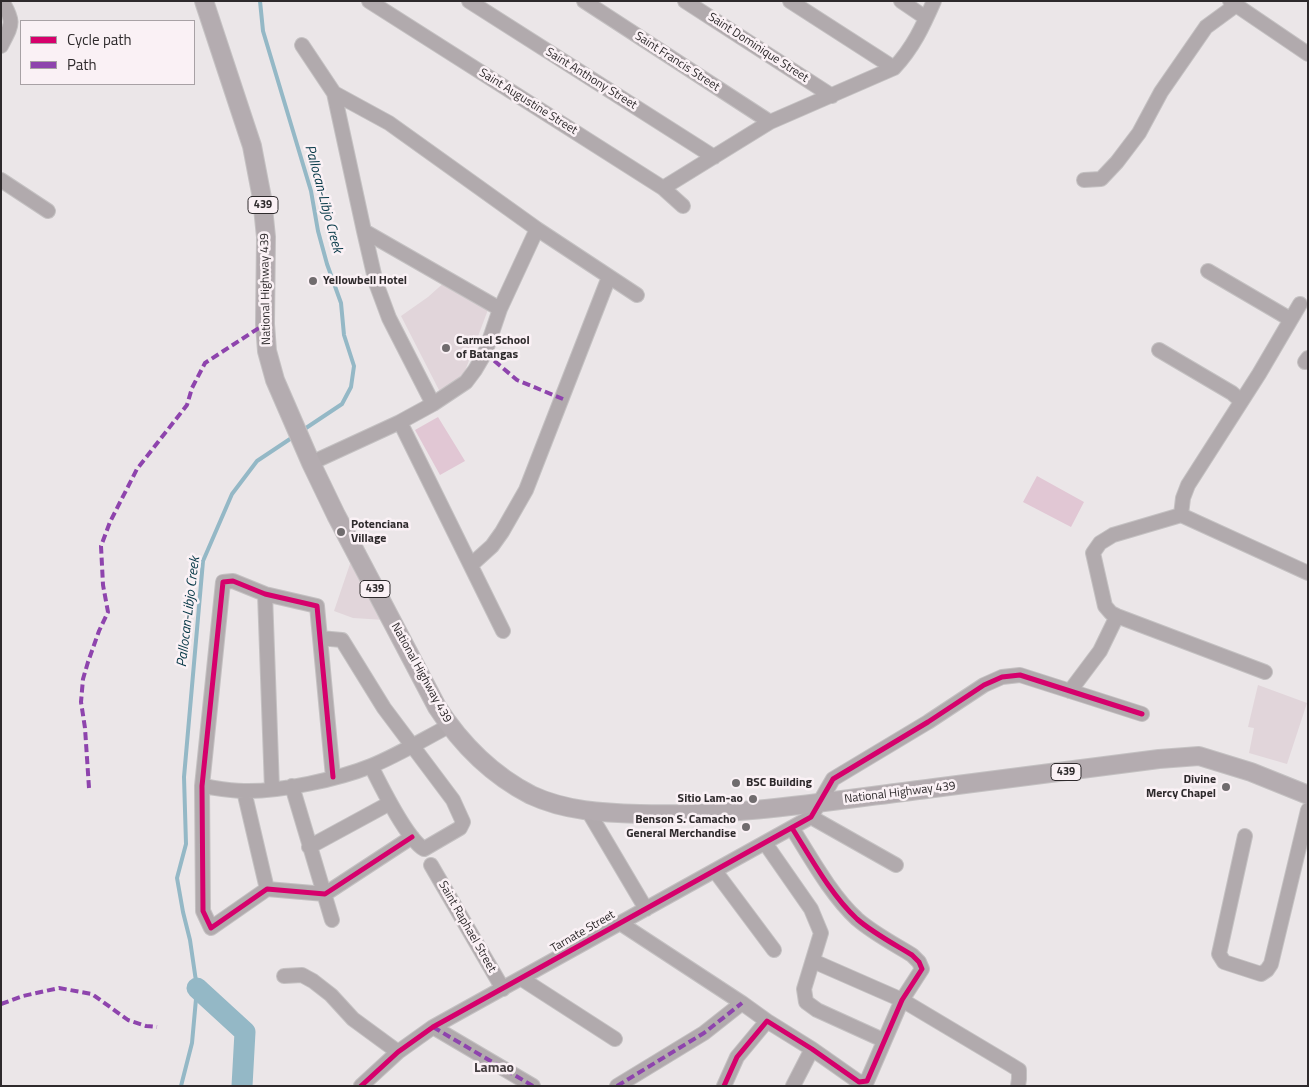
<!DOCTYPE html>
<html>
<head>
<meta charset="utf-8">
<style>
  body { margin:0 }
  #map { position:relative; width:1309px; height:1087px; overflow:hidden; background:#ebe6e8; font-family:"Titillium Web",sans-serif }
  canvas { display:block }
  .frame { position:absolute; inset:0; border:2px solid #2e2a2c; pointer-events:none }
  .legend { position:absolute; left:20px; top:20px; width:175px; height:65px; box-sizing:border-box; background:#faf1f5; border:1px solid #a8a1a5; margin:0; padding:6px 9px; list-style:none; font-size:15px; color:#2e2a2c }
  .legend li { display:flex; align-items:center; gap:10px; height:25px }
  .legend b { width:25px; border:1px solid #a8a1a5 }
</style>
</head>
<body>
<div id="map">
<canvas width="1309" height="1087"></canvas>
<div class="frame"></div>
<ul class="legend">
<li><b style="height:6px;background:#d6006c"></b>Cycle path</li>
<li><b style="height:6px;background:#8e44ad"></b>Path</li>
</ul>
</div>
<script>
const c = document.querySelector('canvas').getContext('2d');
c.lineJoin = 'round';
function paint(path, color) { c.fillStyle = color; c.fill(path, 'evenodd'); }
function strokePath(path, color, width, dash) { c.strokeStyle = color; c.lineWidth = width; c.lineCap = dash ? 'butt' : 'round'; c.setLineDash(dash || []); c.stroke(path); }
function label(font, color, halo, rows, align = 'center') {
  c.font = font + ' "Titillium Web",sans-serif'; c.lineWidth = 5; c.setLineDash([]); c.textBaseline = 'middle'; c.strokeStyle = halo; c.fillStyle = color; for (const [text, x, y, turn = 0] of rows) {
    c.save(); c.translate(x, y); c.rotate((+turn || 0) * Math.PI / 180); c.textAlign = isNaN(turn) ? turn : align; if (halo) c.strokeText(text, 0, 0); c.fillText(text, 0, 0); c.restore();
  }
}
const built = new Path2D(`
  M447,280L489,307L462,379L440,392L401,316L428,297Z
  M351,561L385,620L353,618L334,611Z
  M1258,685L1307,703L1287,764L1249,753L1254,728L1248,727Z`);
const green = new Path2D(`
  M438,417L465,461L440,475L415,430Z
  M1037,476L1084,502L1071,527L1023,502Z`);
const stream = new Path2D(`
  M260,1L263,31L311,191L318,231L327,264L341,303L344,335L354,366L351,387L342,404L303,430
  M181,1086L192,1043L197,988L190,940L183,912L177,878L186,844L184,777L203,561L232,494L257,461L293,437`);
const river = new Path2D(`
  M197,988L245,1032L242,1086`);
const minor = new Path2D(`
  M369,1L663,188L683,206
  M469,1L714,157
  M584,1L770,122
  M685,1L832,96
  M790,1L894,68
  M901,1L926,18
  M1230,1L1308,54
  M302,45L334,93L364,231L376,283L389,318L433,404
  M1,46C12,24 15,23 2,1
  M334,93L389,123L537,229L637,295
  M1,180L48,211
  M1084,180L1101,179L1117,162L1139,133L1161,92L1206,27L1236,5
  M663,188L770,122L894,68C913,48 923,26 934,1
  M364,231L500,309
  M1208,271L1290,319
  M1300,304L1259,374L1188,485L1183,498L1181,515L1308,573
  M1159,350L1232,393L1241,401
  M1305,362L1308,358
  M400,422L503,631
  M311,463L400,422L433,404L466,382L475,370L485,353L500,309L537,229
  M1181,515L1113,535L1100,543L1093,553L1105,606L1111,613L1117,616L1265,672
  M471,565L492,546L502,532L526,490L609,277
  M265,594L272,789
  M320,638L342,640L384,708L453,800L463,822L460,828L424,849C406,838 381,786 371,766
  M1070,691L1100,651L1117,616
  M333,777L317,606L265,594L233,581L223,582L202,786L203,911L211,928L267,889L325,894L412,837
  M202,786C216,788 230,791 244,791C279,792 339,779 371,766C398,755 424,739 449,726
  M292,786L332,920
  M244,791L267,889
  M588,811L646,909
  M811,817L896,865
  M1245,836L1219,954L1224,962L1261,974L1267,970L1271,964L1308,810
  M765,843L811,909L821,933L804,989L806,1002L817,1010L883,1040
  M309,847L390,803
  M431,865L503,989
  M715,871L774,950
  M620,923L742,1003L767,1021
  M813,961L902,1000L1011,1065L1019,1070V1079L1018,1086
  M284,976L302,975L313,981L331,995L353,1019L398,1052
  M522,979L615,1039
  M433,1027L533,1086
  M361,1086L398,1052L433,1027L811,817L833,779L928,722L984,685L1002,677L1020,675L1142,714
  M617,1086L704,1033L742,1003
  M724,1086L737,1057L767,1021L812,1049L859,1082L867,1081L902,1000L922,969L919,962L912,955C894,944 873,933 857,919C831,895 811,858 792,828
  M793,1086L812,1049`);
const major = new Path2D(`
  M204,1L252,146L262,198L266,237L265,324L267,351L275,380L311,463L336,515L437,707C461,744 492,775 531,795C565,811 603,813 640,814C739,817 836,800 934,788C1009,778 1084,769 1159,759L1199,756L1251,772L1308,795`);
const quiet = new Path2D(`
  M485,353L517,380L563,399
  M89,788L85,728L81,702L83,679L88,662L99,631L108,612L103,585L101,546L110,522L137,469L187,405L192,388L205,363L265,324
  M1,1004L23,996L59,988L92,994L128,1020L146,1026L157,1027
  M433,1027L533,1086
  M617,1086L704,1033L742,1003`);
const cycleway = new Path2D(`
  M333,777L317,606L265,594L233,581L223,582L202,786L203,911L211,928L267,889L325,894L412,837
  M361,1086L398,1052L433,1027L811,817L833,779L928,722L984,685L1002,677L1020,675L1142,714
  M724,1086L737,1057L767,1021L812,1049L859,1082L867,1081L902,1000L922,969L919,962L912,955C894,944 873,933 857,919C831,895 811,858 792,828`);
const markers = [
  [313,281,5,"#706c6e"],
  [446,348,5,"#706c6e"],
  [341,532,5,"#706c6e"],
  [736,783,5,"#706c6e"],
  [1226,787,5,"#706c6e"],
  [753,799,5,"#706c6e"],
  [746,827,5,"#706c6e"]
];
const shields = [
  [263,205,30],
  [375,589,30],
  [1066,772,30]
];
const shieldNames = [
  ["439",263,205],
  ["439",375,589],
  ["439",1066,772]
];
const streetNames = [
  ["Saint Dominique Street",758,48,33],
  ["Saint Francis Street",677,62,33],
  ["Saint Anthony Street",591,79,32],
  ["Saint Augustine Street",528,102,32],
  ["National Highway 439",266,289,-91],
  ["National Highway 439",421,673,61],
  ["National Highway 439",900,793,-7],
  ["Saint Raphael Street",467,927,60],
  ["Tarnate Street",583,932,-30]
];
const poiNames = [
  ["Yellowbell Hotel",323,281],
  ["Carmel School",456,341],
  ["of Batangas",456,355],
  ["Potenciana",351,525],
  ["Village",351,539],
  ["Divine",1216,780,"right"],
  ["Mercy Chapel",1216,794,"right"],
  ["BSC Building",746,783],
  ["Sitio Lam-ao",743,799,"right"],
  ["Benson S. Camacho",736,820,"right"],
  ["General Merchandise",736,834,"right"]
];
const waterNames = [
  ["Pallocan-Libjo Creek",323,199,75],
  ["Pallocan-Libjo Creek",189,612,-83]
];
const neighbourhoodNames = [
  ["Lamao",494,1069]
];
paint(built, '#e1d5da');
paint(green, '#e1c7d4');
strokePath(stream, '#94b8c6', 4);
strokePath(river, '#94b8c6', 21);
strokePath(minor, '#c4c1c2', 16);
strokePath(major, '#c4c1c2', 20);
strokePath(minor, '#b1aaad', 14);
strokePath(major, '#b4acb0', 18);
strokePath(quiet, '#8e44ad', 4, [8, 4]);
strokePath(cycleway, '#d6006c', 5);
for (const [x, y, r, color] of markers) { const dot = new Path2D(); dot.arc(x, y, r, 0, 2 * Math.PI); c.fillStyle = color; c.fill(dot); strokePath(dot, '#faf1f5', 2); }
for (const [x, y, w] of shields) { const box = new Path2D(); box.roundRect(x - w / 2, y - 8.5, w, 17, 4); c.fillStyle = '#faf1f5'; c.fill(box); strokePath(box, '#2e2a2c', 1); }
label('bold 11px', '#2e2a2c', null, shieldNames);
label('12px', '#2e2a2c', '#faf1f5', streetNames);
label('bold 12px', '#2e2a2c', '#faf1f5', poiNames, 'left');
label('italic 14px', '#033645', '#faf1f5', waterNames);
label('bold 14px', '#463f42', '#faf1f5', neighbourhoodNames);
</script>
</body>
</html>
